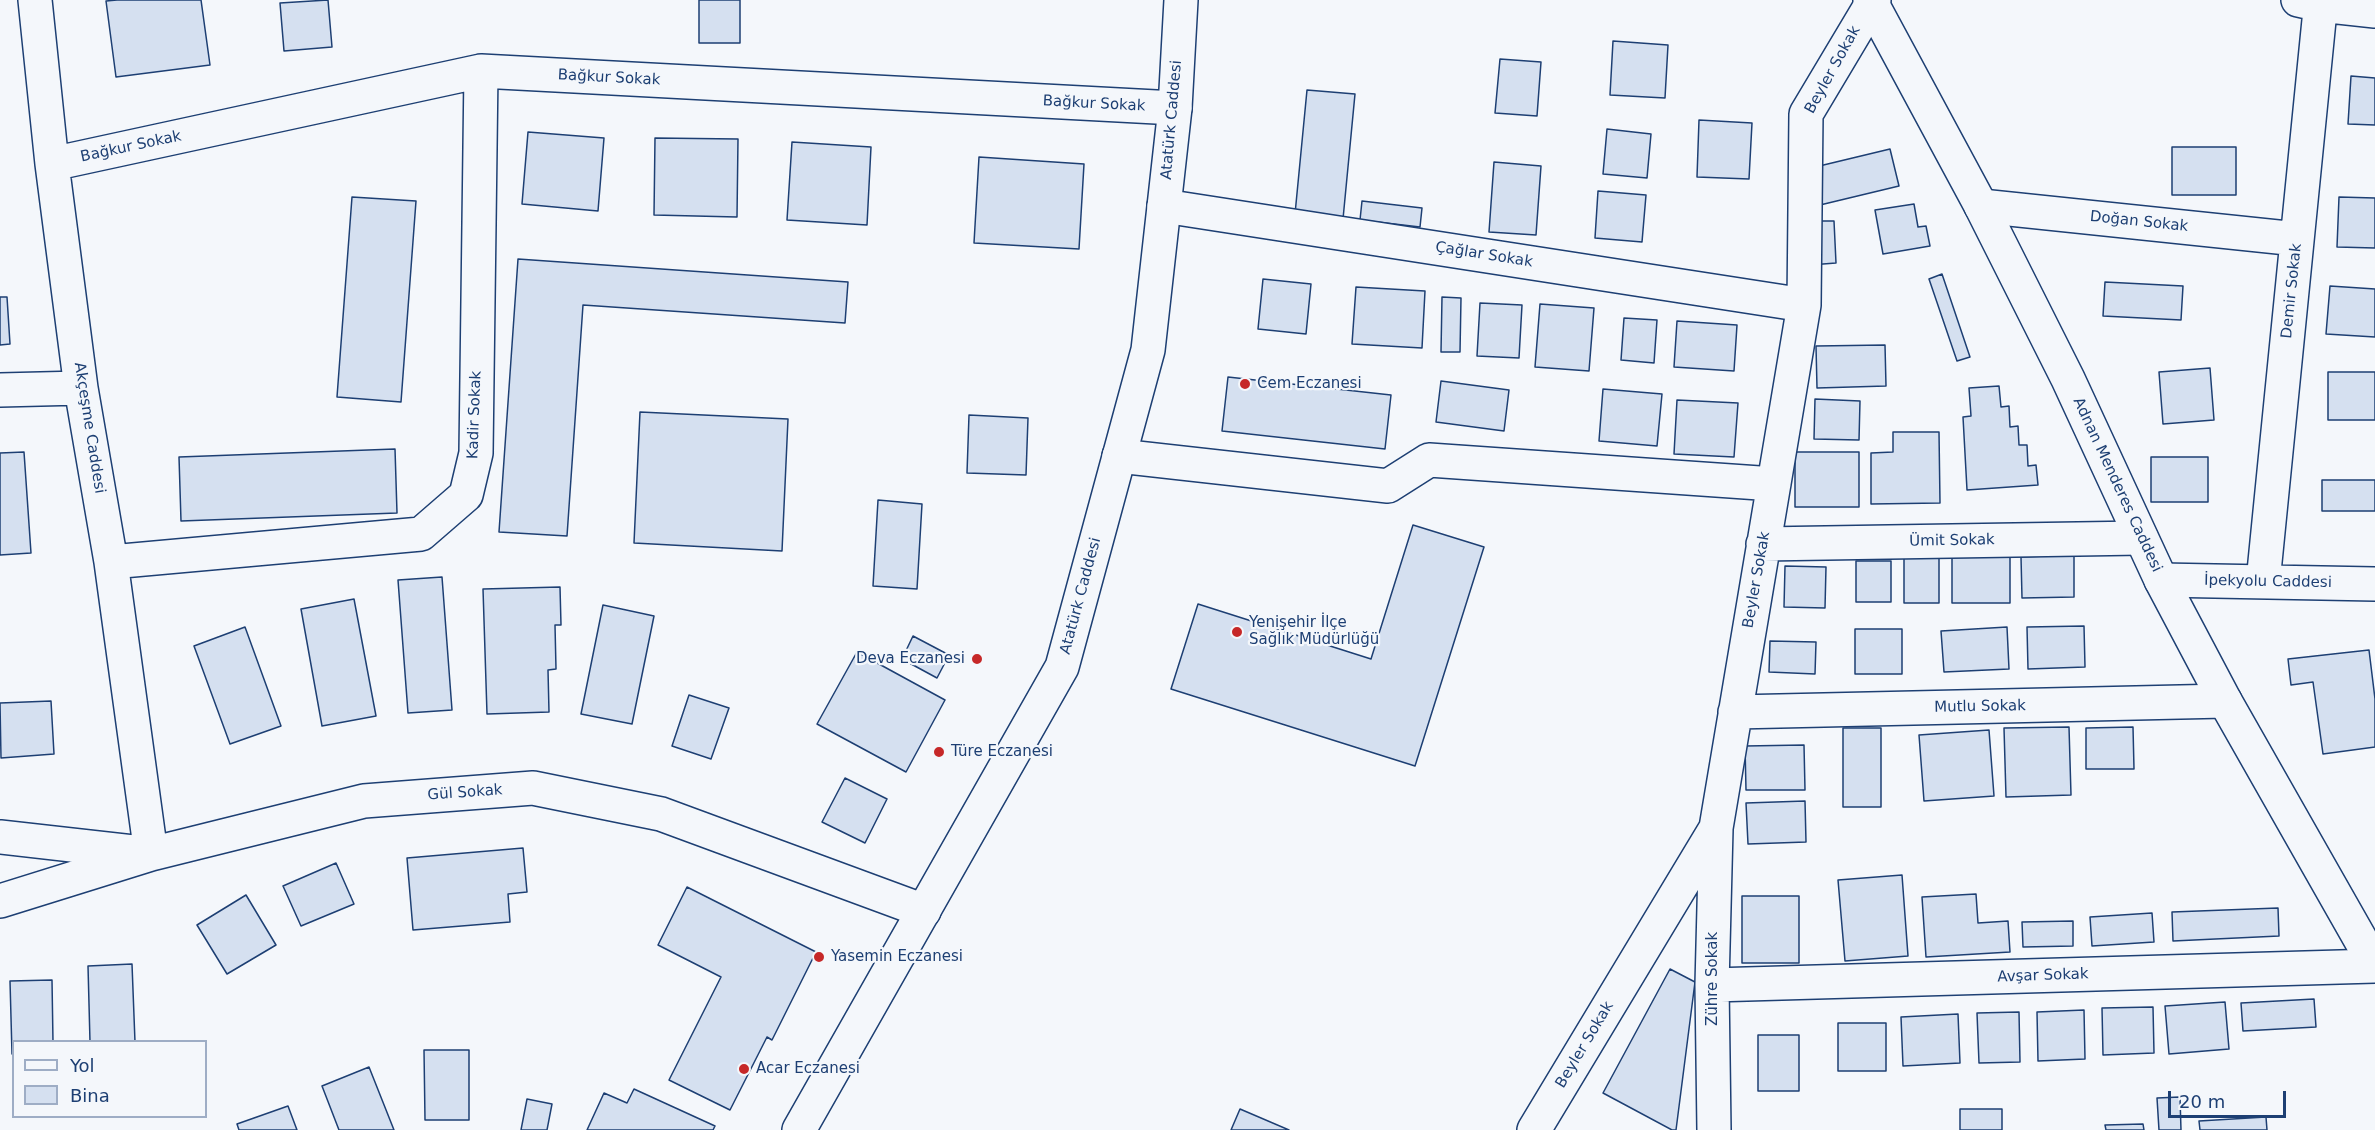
<!DOCTYPE html>
<html>
<head>
<meta charset="utf-8">
<style>
  body { margin:0 }
  #map { position:relative; width:2375px; height:1130px; overflow:hidden; background:#f4f7fb; font-family:"DejaVu Sans",sans-serif }
  canvas { display:block }
  .legend { position:absolute; left:12px; top:1040px; width:195px; height:78px; box-sizing:border-box; background:#f4f7fb; border:2px solid #9eadc5; margin:0; padding:8px 10px; list-style:none; font-size:18px; color:#1d3f73 }
  .legend li { display:flex; align-items:center; gap:12px; height:30px }
  .legend b { width:30px; border:2px solid #9eadc5 }
  .scale { position:absolute; left:2168px; top:1091px; width:118px; height:27px; box-sizing:border-box; border:3px solid #1d3f73; border-top:0; padding-left:8px; font-size:18px; line-height:21px; white-space:nowrap; color:#1d3f73; -webkit-text-stroke:4px #f4f7fb; paint-order:stroke }
</style>
</head>
<body>
<div id="map">
<canvas width="2375" height="1130"></canvas>
<ul class="legend">
<li><b style="height:8px;background:#f4f7fb"></b>Yol</li>
<li><b style="height:16px;background:#d5e0f0"></b>Bina</li>
</ul>
<div class="scale">20 m</div>
</div>
<script>
const c = document.querySelector('canvas').getContext('2d');
c.lineJoin = 'round';
function paint(path, color) { c.fillStyle = color; c.fill(path, 'evenodd'); }
function strokePath(path, color, width, dash) { c.strokeStyle = color; c.lineWidth = width; c.lineCap = dash ? 'butt' : 'round'; c.setLineDash(dash || []); c.stroke(path); }
function label(font, color, halo, rows, align = 'center') {
  c.font = font + ' "DejaVu Sans",sans-serif'; c.lineWidth = 4.5; c.setLineDash([]); c.textBaseline = 'middle'; c.strokeStyle = halo; c.fillStyle = color; for (const [text, x, y, turn = 0] of rows) {
    c.save(); c.translate(x, y); c.rotate((+turn || 0) * Math.PI / 180); c.textAlign = isNaN(turn) ? turn : align; if (halo) c.strokeText(text, 0, 0); c.fillText(text, 0, 0); c.restore();
  }
}
const building = new Path2D(`
  M117,0H201L210,65L116,77L106,1Z
  M328,0L332,47L284,51L280,3Z
  M699,0H740V43H699Z
  M1613,41L1668,45L1665,98L1610,95Z
  M1500,59L1541,62L1537,116L1495,113Z
  M2351,76L2375,78V125L2348,124Z
  M1307,90L1355,94L1343,219L1295,214Z
  M1699,120L1752,123L1749,179L1697,177Z
  M1607,129L1651,134L1647,178L1603,174Z
  M528,132L604,138L598,211L522,204Z
  M655,138L738,139L737,217L654,215Z
  M792,142L871,147L867,225L787,220Z
  M2172,147H2236V195H2172Z
  M1890,149L1899,186L1820,205L1811,168Z
  M979,157L1084,164L1079,249L974,243Z
  M1494,162L1541,166L1536,235L1489,232Z
  M1598,191L1646,195L1642,242L1595,238Z
  M352,197L416,201L401,402L337,397Z
  M2339,197L2375,198V248L2337,247Z
  M1362,201L1422,208L1420,227L1360,220Z
  M1914,204L1918,227L1926,226L1930,246L1883,254L1875,210Z
  M1808,221H1834L1836,263L1810,265Z
  M518,259L848,282L845,323L583,305L567,536L499,532Z
  M1942,274L1970,357L1957,361L1929,279Z
  M1263,279L1311,284L1306,334L1258,329Z
  M2105,282L2183,286L2181,320L2103,316Z
  M2330,286L2375,289V337L2326,334Z
  M1356,287L1425,291L1422,348L1352,344Z
  M0,297H7L10,344L0,345Z
  M1442,297L1461,298L1460,352H1441Z
  M1480,303L1522,305L1519,358L1477,356Z
  M1540,304L1594,308L1589,371L1535,367Z
  M1624,318L1657,320L1654,363L1621,360Z
  M1677,321L1737,325L1734,371L1674,367Z
  M1885,345L1886,386L1817,388L1816,346Z
  M2210,368L2214,420L2163,424L2159,372Z
  M2328,372H2375V420H2328Z
  M1228,377L1391,395L1385,449L1222,431Z
  M1441,381L1509,390L1504,431L1436,422Z
  M1999,386L2001,407L2009,406L2010,427L2018,426L2019,445H2027L2028,466L2036,465L2038,485L1967,490L1963,417L1971,416L1969,388Z
  M1603,389L1662,394L1657,446L1599,441Z
  M1815,399L1860,401L1859,440L1814,439Z
  M1677,400L1738,403L1734,457L1674,454Z
  M640,412L788,419L782,551L634,543Z
  M969,415L1028,418L1026,475L967,473Z
  M1893,432H1939L1940,503L1871,504V453L1893,452Z
  M395,449L397,513L181,521L179,457Z
  M24,452L31,553L0,555V453Z
  M1795,452H1859V507H1795Z
  M2151,457H2208V502H2151Z
  M2322,480H2375V511H2322Z
  M878,500L922,504L917,589L873,586Z
  M1413,525L1484,547L1415,766L1171,689L1198,604L1371,659Z
  M1952,555H2010V603H1952Z
  M2074,555V597L2022,598L2021,557Z
  M1904,556H1939V603H1904Z
  M1856,561H1891V602H1856Z
  M1785,566L1826,567L1825,608L1784,607Z
  M442,577L452,710L408,713L398,580Z
  M560,587L561,625H555L556,669L548,670L549,712L487,714L483,589Z
  M354,599L376,716L322,726L301,609Z
  M603,605L654,616L632,724L581,714Z
  M2084,626L2085,667L2028,669L2027,627Z
  M245,627L281,726L230,744L194,646Z
  M2007,627L2009,669L1944,672L1941,631Z
  M1855,629H1902V674H1855Z
  M913,636L949,655L937,678L902,659Z
  M1770,641L1816,642L1815,674L1769,672Z
  M2369,650L2375,699V747L2323,754L2313,682L2291,685L2288,659Z
  M857,652L945,700L906,772L817,724Z
  M689,695L729,708L711,759L672,746Z
  M51,701L54,754L1,758L0,703Z
  M2069,727L2071,795L2006,797L2004,728Z
  M2133,727L2134,769H2086V728Z
  M1843,728H1881V807H1843Z
  M1989,730L1994,796L1924,801L1919,735Z
  M1804,745L1805,790H1746L1745,746Z
  M845,778L887,799L865,843L822,822Z
  M1805,801L1806,842L1748,844L1746,803Z
  M523,848L527,892L508,894L510,922L413,930L407,858Z
  M336,863L354,904L301,926L283,886Z
  M1902,875L1908,956L1845,961L1838,880Z
  M687,887L816,952L772,1040L767,1037L730,1110L669,1080L721,977L658,945Z
  M1976,894L1978,923L2008,921L2010,952L1926,957L1922,897Z
  M246,895L276,945L227,974L197,925Z
  M1742,896H1799V963H1742Z
  M2278,908L2279,936L2173,941L2172,912Z
  M2152,913L2154,942L2092,946L2090,917Z
  M2073,921V946L2023,947L2022,922Z
  M132,964L135,1042H90L88,966Z
  M1670,969L1695,982L1676,1130H1672L1603,1093Z
  M52,980L53,1042H14V1054H12L10,981Z
  M2314,999L2316,1027L2243,1031L2241,1003Z
  M2225,1002L2229,1049L2169,1054L2165,1006Z
  M2153,1007L2154,1053L2103,1055L2102,1008Z
  M2084,1010L2085,1059L2038,1061L2037,1012Z
  M2019,1012L2020,1062L1979,1063L1977,1013Z
  M1958,1014L1960,1063L1903,1066L1901,1017Z
  M1838,1023H1886V1071H1838Z
  M1758,1035H1799V1091H1758Z
  M424,1050H469V1120H425Z
  M369,1067L394,1130H339L322,1086Z
  M634,1089L715,1126L713,1130H587L604,1093L627,1103Z
  M2180,1097L2181,1130H2159L2157,1098Z
  M527,1099L552,1104L547,1130H521Z
  M288,1106L297,1130H239L237,1124Z
  M1240,1109L1289,1130H1231Z
  M1960,1109H2002V1130H1960Z
  M2266,1117L2267,1130H2200L2199,1121Z
  M2143,1124L2144,1130H2106L2105,1125Z`);
const minor = new Path2D(`
  M2298,0L2320,5L2375,11
  M52,164L481,71L1175,108
  M1164,206L1804,305
  M1981,206L2297,239
  M0,390L81,388
  M1119,456L1388,486L1429,460L1774,484
  M1763,544L2141,538
  M111,562L421,534L466,495L476,453L481,71
  M2161,580L2375,584
  M2263,582L2321,0
  M1735,712L2225,701
  M0,837L151,854L111,562L81,388L52,164L35,0
  M0,901L151,854L364,801L533,788L661,814L924,911
  M1712,985L2375,966
  M1534,1130L1716,828L1804,305L1806,114L1874,0
  M1714,1130L1712,985L1716,829`);
const tertiary = new Path2D(`
  M1870,0L1981,206L2068,379L2161,580L2225,701L2375,965`);
const primary = new Path2D(`
  M799,1130L1062,667L1148,350L1175,108L1181,0`);
const markers = [
  [1245,384,6,"#c62828"],
  [1237,632,6,"#c62828"],
  [977,659,6,"#c62828"],
  [939,752,6,"#c62828"],
  [819,957,6,"#c62828"],
  [744,1069,6,"#c62828"]
];
const streetNames = [
  ["Beyler Sokak",1833,70,-61],
  ["Bağkur Sokak",609,78,3],
  ["Bağkur Sokak",1094,104,3],
  ["Atatürk Caddesi",1172,120,-85],
  ["Bağkur Sokak",131,147,-12],
  ["Doğan Sokak",2139,222,6],
  ["Çağlar Sokak",1484,255,9],
  ["Demir Sokak",2292,291,-84],
  ["Kadir Sokak",475,415,-88],
  ["Akçeşme Caddesi",89,428,81],
  ["Adnan Menderes Caddesi",2117,485,65],
  ["Ümit Sokak",1952,541,-1],
  ["Beyler Sokak",1757,580,-80],
  ["İpekyolu Caddesi",2268,582,1],
  ["Atatürk Caddesi",1081,596,-75],
  ["Mutlu Sokak",1980,707,-1],
  ["Gül Sokak",465,793,-4],
  ["Avşar Sokak",2043,976,-2],
  ["Zühre Sokak",1713,979,-90],
  ["Beyler Sokak",1585,1045,-59]
];
const poiNames = [
  ["Cem Eczanesi",1257,384],
  ["Yenişehir İlçe",1249,623],
  ["Sağlık Müdürlüğü",1249,640],
  ["Deva Eczanesi",965,659,"right"],
  ["Türe Eczanesi",951,752],
  ["Yasemin Eczanesi",831,957],
  ["Acar Eczanesi",756,1069]
];
paint(building, '#d5e0f0');
strokePath(building, '#1d3f73', 1.5);
strokePath(minor, '#1d3f73', 36);
strokePath(tertiary, '#1d3f73', 36);
strokePath(primary, '#1d3f73', 36);
strokePath(minor, '#f4f7fb', 33);
strokePath(tertiary, '#f4f7fb', 33);
strokePath(primary, '#f4f7fb', 33);
for (const [x, y, r, color] of markers) { const dot = new Path2D(); dot.arc(x, y, r, 0, 2 * Math.PI); c.fillStyle = color; c.fill(dot); strokePath(dot, '#f4f7fb', 2); }
label('15px', '#1d3f73', '#f4f7fb', streetNames);
label('15px', '#1d3f73', '#f4f7fb', poiNames, 'left');
</script>
</body>
</html>
